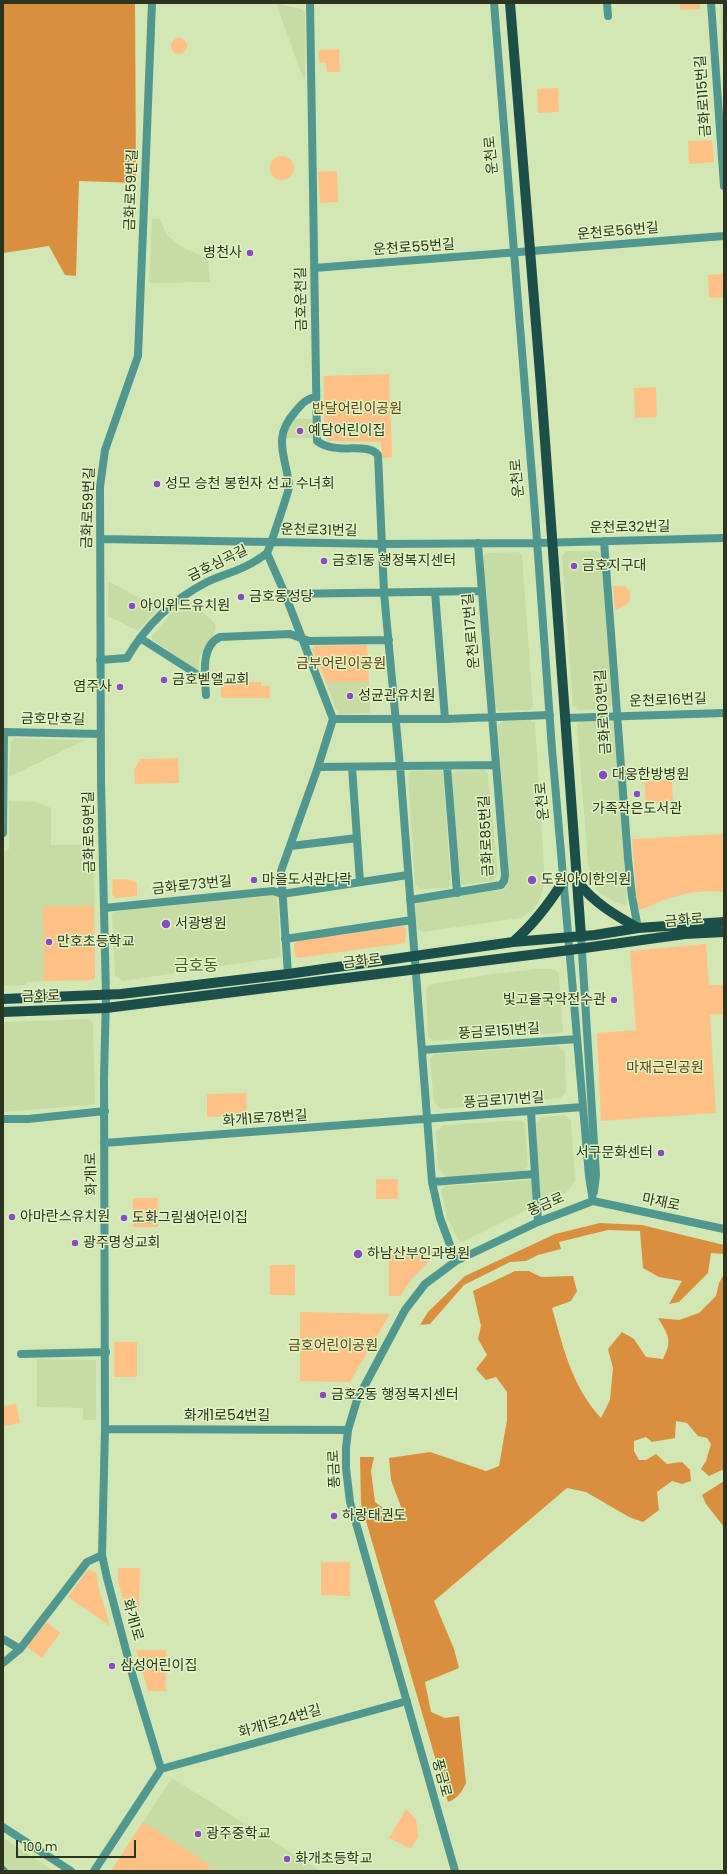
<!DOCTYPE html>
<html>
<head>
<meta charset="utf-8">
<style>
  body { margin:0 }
  #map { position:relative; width:727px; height:1874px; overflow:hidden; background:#d3e7b5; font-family:Poppins,sans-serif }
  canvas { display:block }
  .frame { position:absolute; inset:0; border:4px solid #2c3420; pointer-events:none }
  .scale { position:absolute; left:16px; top:1840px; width:120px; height:18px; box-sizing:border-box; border:2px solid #2c3420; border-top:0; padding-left:5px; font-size:12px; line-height:14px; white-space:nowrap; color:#2c3420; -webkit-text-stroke:3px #e0f4c2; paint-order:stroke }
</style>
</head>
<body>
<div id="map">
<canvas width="727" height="1874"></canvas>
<div class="frame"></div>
<div class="scale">100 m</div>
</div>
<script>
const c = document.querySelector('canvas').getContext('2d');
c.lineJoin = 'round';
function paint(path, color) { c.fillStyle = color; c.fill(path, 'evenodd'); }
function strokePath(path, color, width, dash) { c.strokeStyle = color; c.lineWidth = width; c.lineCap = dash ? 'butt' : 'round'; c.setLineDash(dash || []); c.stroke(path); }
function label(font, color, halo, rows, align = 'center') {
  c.font = font + ' Poppins,"Noto Sans KR",sans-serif'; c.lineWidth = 3; c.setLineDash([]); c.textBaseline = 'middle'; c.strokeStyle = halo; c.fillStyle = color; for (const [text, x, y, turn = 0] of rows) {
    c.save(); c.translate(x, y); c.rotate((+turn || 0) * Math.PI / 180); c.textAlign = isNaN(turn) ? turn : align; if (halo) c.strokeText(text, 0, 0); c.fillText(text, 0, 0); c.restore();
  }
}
const built = new Path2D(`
  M276,3L301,9L305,13V80L300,70Z
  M720,3H724V75L722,48Z
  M159,218L167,235L180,246L208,259L210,282L149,283L152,219Z
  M294,419H312V438H286L289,425Z
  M566,551H597L601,554L612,705L608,709L578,710L573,705L562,556Z
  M518,552L522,555L533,706L529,710L499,711L494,706L482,557L487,553Z
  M108,581L158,608L138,631L108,616Z
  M187,599L212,620L216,626L214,634L199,658V669H196L152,640V636L182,600Z
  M326,682H369L370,713L340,714L336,709Z
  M530,720L535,723L545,883L539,901L532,911L520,918L422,932L417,928L415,906L419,901L505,889L508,884L498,725L503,721Z
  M609,720L615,728L627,906L615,902L600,893L592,884L588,864L577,724L580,721Z
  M15,738L85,740L9,777L11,741Z
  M440,770L443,773L451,885L448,888L419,889L415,884L408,775L412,771Z
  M484,770L488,774L498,874L492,881L463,885L459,881L452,774L456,771Z
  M9,801L36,802L51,808V845H94L95,978L92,980L27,982V985L3,986V852L9,849Z
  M273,894L277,897L281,957L123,981L115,976L112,914L115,911Z
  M536,969H554L559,974L563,1031L560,1033L433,1041L428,1036L426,989L431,984L494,974Z
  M89,1019L93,1023L95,1103L90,1105L3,1112V1022Z
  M558,1046L565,1052L566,1092L560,1098L441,1109L434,1103L430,1059L435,1054Z
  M564,1115L571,1121L575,1181L567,1192L540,1204L536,1122L542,1117Z
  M521,1120L525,1124L528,1166L522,1172L446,1177L438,1168L436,1132L444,1125Z
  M532,1180L533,1207L463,1242L459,1241L447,1218L441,1190L445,1186Z
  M37,1359L95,1360L96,1361V1420H83V1408L37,1407Z
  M172,1778L320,1871H111Z
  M3,1838L54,1871H9L3,1867Z`);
const green = new Path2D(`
  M680,3H700V9L680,10Z
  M171 46a8 8 0 1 1 16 0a8 8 0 1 1-16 0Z
  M339,49L340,72H327L326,63H319V50Z
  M558,88L559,112L538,113L537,89Z
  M712,140L714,162L689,164L688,141Z
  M270 168a12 12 0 1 1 24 0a12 12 0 1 1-24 0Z
  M337,171L338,202L320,203L318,172Z
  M723,274L724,297L709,298L708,275Z
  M389,374L392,457L382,458L381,442L329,441L324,437V376Z
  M656,387L657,417L635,418L634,388Z
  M613,586H625L630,592C631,605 625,606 615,610Z
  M367,645L369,682H326L312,649L315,646Z
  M261,682V686H270V698H221V683Z
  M178,758L179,783L135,784L134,770L140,759Z
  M672,779L673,802L646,804L644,781Z
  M724,834V892C690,889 671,897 640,910L637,908L632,839Z
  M113,879H125L137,882V896L115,898L112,894Z
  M43,906H94L95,978L92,980L44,981Z
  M403,926L406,930L405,943L298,958L295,956L294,944L297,941Z
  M706,944L709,985H724V1014L710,1015L716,1113L601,1121L597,1033L636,1030L630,951Z
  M246,1093L247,1116L207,1117V1094Z
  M376,1179H398V1199H376Z
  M133,1198H158V1227H133Z
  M389,1248L441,1249L412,1279L400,1296H389Z
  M270,1265H295V1295H270Z
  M300,1312L390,1314L350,1382L300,1381Z
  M114,1342H137V1377H114Z
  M16,1404L20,1423L3,1426V1406Z
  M321,1562H350V1596L321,1595Z
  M118,1568H140L139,1610H125L118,1580Z
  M89,1570L96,1572L99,1589L110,1626L68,1597L86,1572Z
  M47,1622L60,1633L42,1658L26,1646Z
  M136,1650H166V1691H148Z
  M406,1809L416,1819L418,1837L411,1849L389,1838Z
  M143,1822L210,1865L207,1871H111Z`);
const forest = new Path2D(`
  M3,3H135L136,183L79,181L76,276L65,275L49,246L3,253Z
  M600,1223L642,1225L724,1245V1254L711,1253L708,1273L679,1302L669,1304L682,1281L659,1277L643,1268L640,1231L608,1230L559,1242L561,1249L538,1255L526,1261L510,1262L464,1285L430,1324L420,1325L428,1312L465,1276L555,1234Z
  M515,1271H529L541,1277L573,1276L577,1291L571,1301L552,1308C564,1349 571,1385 601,1418L610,1400L613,1368L608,1349L622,1332L634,1339L646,1357L663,1359C673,1340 668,1335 658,1318L679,1320L699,1313L716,1296L719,1283L724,1274V1471L722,1470L709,1476L701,1469L706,1461L711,1444L707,1438L698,1436L687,1423L676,1421L675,1438L652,1442L646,1437L634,1441V1451L639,1460H646L656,1454L667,1464L682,1462L690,1470L691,1481L682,1484L672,1481L657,1492L659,1510L643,1522L629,1517L586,1492L567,1488L434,1601L454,1649L459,1668L425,1682L431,1712L445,1718L459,1716L466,1783C462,1792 457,1799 448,1802L361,1504L360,1457H374L371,1471L375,1502L390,1513L403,1512L391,1480L389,1458L430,1452L486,1471L499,1466L507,1420V1392L496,1377L486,1380L476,1369L487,1355L478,1339L481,1326L473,1291Z
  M724,1481V1527L706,1504L702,1495Z`);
const minor = new Path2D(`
  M310,3L317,441C337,456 366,441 378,455L384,593L400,766L432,1182L440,1218L456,1261
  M494,3L535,513L552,749L589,1176L593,1201
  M607,3L608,16
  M711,3L724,186
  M314,268L724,236
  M101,539L382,544L537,543L724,538
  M604,541L628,859L632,897L638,928
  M267,553L285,594L333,719L318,767L281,871L288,974
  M435,592L445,719
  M285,594L481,591
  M140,638L206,680
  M100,660L127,658C146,625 174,599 207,582C225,573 239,572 257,560C260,558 265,555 267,553C269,550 289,490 289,487C287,457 271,439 295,412C302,404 305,399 316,397
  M206,695C205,677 200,646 220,637L290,634L309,641L389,640
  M565,718L724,713
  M333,719H445L550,715
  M3,732L101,734
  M447,766L457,893
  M318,767L496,765
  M352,767L360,882
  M3,833L4,732
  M291,846L357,838
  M410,900L501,885L504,881L505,875L478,543
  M104,908L273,891L282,894L408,875
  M581,936L596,1175L594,1192
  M285,939L412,920
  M422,1050L577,1039
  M3,1119H28L105,1111
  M104,1143L583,1107
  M535,1174L538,1222
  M432,1182L535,1174L531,1112
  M593,1201L724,1229
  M21,1354L106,1352
  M105,1429L348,1430
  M3,1639L20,1649
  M3,1663L20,1649L87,1562L102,1555
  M161,1769L407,1701
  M3,1827L71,1871
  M3,1870L4,1871
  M94,1871L161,1769L133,1677L107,1578L102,1555L105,1429L104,1078L106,995L101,782L100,487L105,450L138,356L152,3
  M455,1871L350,1502L346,1468V1448L348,1430L357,1400L405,1310L425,1284L456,1261L538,1222L593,1201`);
const major = new Path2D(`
  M510,3L541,386L581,936
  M578,882C594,903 615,915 638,928
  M513,942C534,924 549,904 564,880
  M3,999L121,994L288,974L513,942L595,935L638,928L724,922
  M3,1012L106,1008L570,950L685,934L724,932`);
const markers = [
  [250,253,4,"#884bc1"],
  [300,431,4,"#884bc1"],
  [157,484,4,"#884bc1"],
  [324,561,4,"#884bc1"],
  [574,566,4,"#884bc1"],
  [241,597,4,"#884bc1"],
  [132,606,4,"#884bc1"],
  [164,680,4,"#884bc1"],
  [120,687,4,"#884bc1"],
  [350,696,4,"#884bc1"],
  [603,775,5,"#884bc1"],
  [637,794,4,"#884bc1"],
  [254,880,4,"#884bc1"],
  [532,880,5,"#884bc1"],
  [166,924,5,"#884bc1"],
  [49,942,4,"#884bc1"],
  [614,1000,4,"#884bc1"],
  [661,1153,4,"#884bc1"],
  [12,1217,4,"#884bc1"],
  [124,1218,4,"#884bc1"],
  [75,1243,4,"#884bc1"],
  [358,1254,5,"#884bc1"],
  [323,1395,4,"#884bc1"],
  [334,1516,4,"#884bc1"],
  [112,1666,4,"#884bc1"],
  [198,1834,4,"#884bc1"],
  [287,1859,4,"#884bc1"]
];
const streetNames = [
  ["금화로115번길",704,96,-94],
  ["운천로",492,155,-95],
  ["금화로59번길",132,190,-88],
  ["운천로56번길",618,232,-5],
  ["운천로55번길",414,248,-4],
  ["금호운천길",302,299,-91],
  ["운천로",518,478,-95],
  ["금화로59번길",89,508,-88],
  ["운천로32번길",630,528,-1],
  ["운천로31번길",319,531,1],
  ["금호심곡길",218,564,-26],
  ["운천로17번길",472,631,-95],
  ["운천로16번길",668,701,-2],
  ["금화로103번길",604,712,-94],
  ["금호만호길",53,720,1],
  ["운천로",543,801,-95],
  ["금화로59번길",90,832,-91],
  ["금화로85번길",487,836,-93],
  ["금화로73번길",192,886,-6],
  ["금화로",684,921,-5],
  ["금화로",362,962,-7],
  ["금화로",41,997,-2],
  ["풍금로151번길",499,1032,-4],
  ["풍금로171번길",504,1101,-4],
  ["화개1로78번길",265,1119,-4],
  ["화개1로",92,1174,-91],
  ["마재로",661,1203,12],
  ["풍금로",546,1205,-23],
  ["화개1로54번길",227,1416],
  ["풍금로",335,1469,-92],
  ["화개1로",132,1620,74],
  ["화개1로24번길",280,1722,-16],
  ["풍금로",441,1778,75]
];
const poiNames = [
  ["병천사",242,253,"right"],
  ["예담어린이집",308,431],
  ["성모 승천 봉헌자 선교 수녀회",165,484],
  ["금호1동 행정복지센터",332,561],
  ["금호지구대",582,566],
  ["금호동성당",249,597],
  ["아이위드유치원",140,606],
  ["금호벧엘교회",172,680],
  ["염주사",112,687,"right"],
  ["성균관유치원",358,696],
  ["대웅한방병원",612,775],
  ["가족작은도서관",637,809,"center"],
  ["마을도서관다락",262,880],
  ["도원아이한의원",541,880],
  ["서광병원",175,924],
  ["만호초등학교",57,942],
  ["빛고을국악전수관",606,1000,"right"],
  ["서구문화센터",653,1153,"right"],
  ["아마란스유치원",20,1217],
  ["도화그림샘어린이집",132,1218],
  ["광주명성교회",83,1243],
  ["하남산부인과병원",367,1254],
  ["금호2동 행정복지센터",331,1395],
  ["하랑태권도",342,1516],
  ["삼성어린이집",120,1666],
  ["광주중학교",206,1834],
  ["화개초등학교",295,1859]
];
const parkNames = [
  ["반달어린이공원",357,409],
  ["금부어린이공원",341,664],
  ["마재근린공원",665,1068],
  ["금호어린이공원",333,1346]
];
const quarterNames = [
  ["금호동",196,967]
];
paint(built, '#c7dca4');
paint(green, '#ffc185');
paint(forest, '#d98f3e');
strokePath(minor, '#50988f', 8);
strokePath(major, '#1b4f49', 10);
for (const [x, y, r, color] of markers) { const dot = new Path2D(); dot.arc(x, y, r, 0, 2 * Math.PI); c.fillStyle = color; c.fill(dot); strokePath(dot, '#e0f4c2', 1.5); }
label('14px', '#2c3420', '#e0f4c2', streetNames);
label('14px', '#2c3420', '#e0f4c2', poiNames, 'left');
label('14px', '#663f15', '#e0f4c2', parkNames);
label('16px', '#4d5c30', '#e0f4c2', quarterNames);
</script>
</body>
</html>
